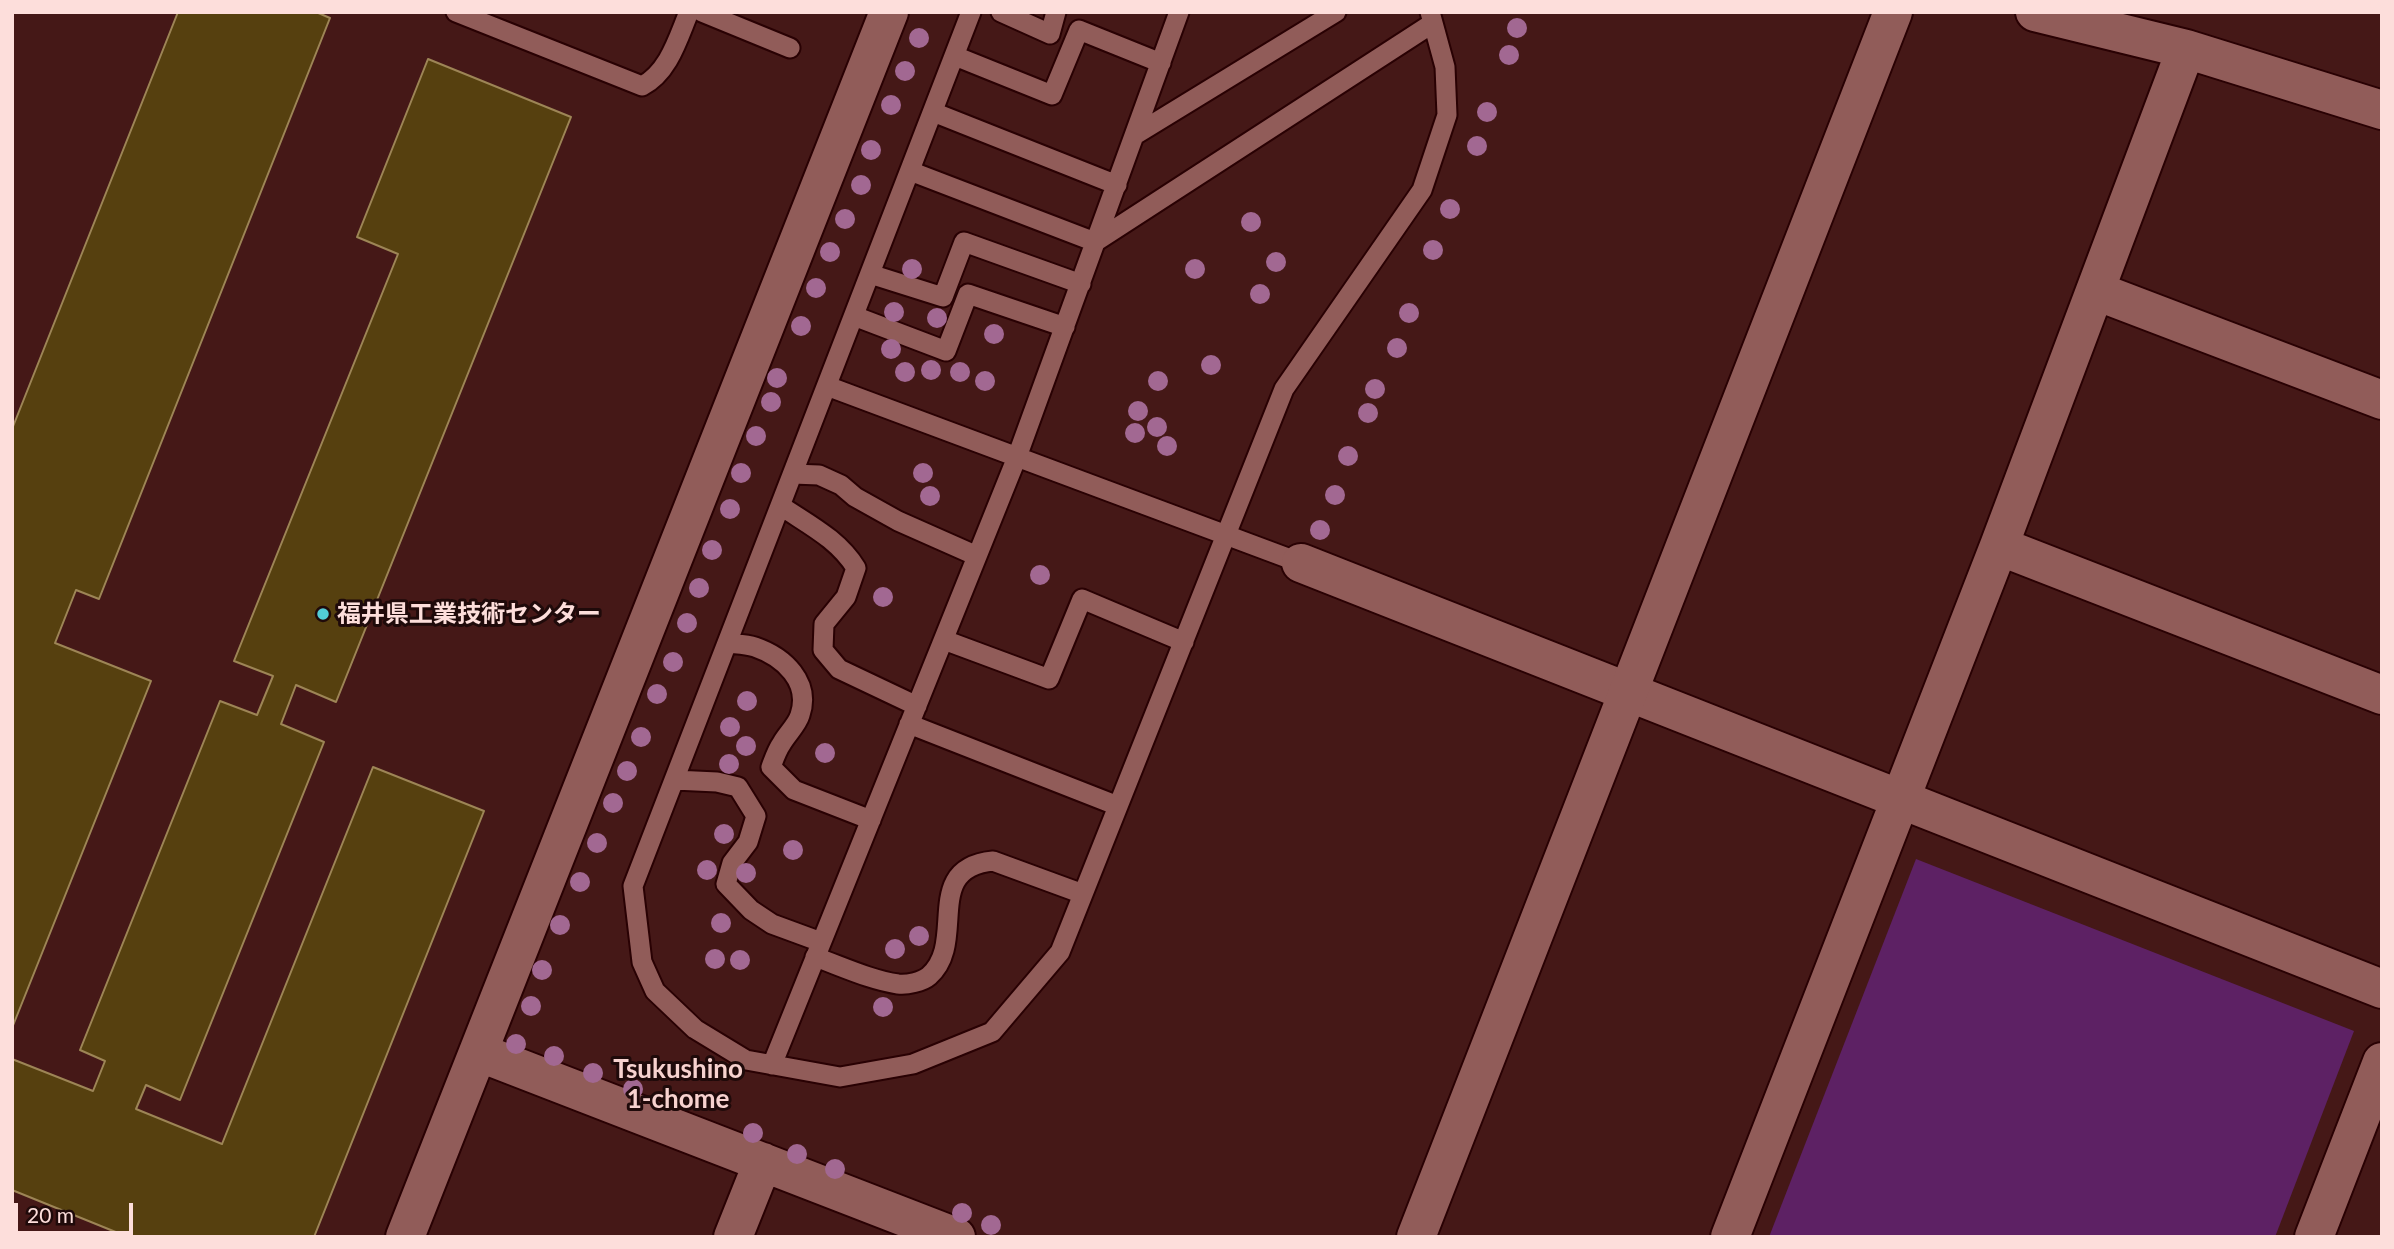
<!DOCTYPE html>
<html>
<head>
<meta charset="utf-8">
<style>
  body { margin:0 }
  #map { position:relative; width:2394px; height:1249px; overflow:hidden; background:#451817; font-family:Lato,sans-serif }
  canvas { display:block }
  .frame { position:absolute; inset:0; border:14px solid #fddedb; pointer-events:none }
  .scale { position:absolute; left:14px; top:1203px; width:119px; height:32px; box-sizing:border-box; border:4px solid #fddedb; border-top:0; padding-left:9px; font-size:21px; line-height:24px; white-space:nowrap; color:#fddedb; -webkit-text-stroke:5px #1f0a0a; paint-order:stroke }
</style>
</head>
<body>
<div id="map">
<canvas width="2394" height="1249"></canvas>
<div class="frame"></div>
<div class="scale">20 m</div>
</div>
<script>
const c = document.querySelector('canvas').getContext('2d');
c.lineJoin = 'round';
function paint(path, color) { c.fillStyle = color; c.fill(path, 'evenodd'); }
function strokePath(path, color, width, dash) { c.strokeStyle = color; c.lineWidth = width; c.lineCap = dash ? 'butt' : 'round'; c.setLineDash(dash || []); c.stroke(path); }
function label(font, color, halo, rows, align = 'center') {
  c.font = font + ' Lato,"Noto Sans JP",sans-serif'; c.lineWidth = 6; c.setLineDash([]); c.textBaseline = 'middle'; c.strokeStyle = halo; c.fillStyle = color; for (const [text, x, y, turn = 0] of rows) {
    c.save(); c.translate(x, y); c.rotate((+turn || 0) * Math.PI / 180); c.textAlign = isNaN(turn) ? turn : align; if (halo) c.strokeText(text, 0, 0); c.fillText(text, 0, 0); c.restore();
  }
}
const green = new Path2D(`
  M1916,859L2354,1031L2275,1237H1769Z`);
const building = new Path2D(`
  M178,12H316L330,18L99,599L76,590L55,643L151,681L12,1028V429Z
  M428,59L571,117L336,702L296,685L281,724L324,742L180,1100L146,1085L136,1109L222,1144L373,767L484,811L314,1237H128L12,1190V1059L93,1091L105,1061L80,1050L220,701L257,715L273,676L234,661L398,254L357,237Z`);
const lane = new Path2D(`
  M456,12L642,86C669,72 678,38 689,12
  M702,12L790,48
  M971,12L633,886L642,962L655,991L695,1029L746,1060L840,1077L913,1064L992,1032L1060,952L1284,389L1422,190L1447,115L1445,67L1430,12
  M1001,12L1050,34L1056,12
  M955,56L1052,95L1079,30L1161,63
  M933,112L1117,185
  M1135,135L1336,12
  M910,171L1095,242L1433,23
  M870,274L943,297L964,242L1081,284
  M854,316L946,351L968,294L1065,327
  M827,386L1301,563
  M793,474L819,475L841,485L855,497L898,521L977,556
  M781,506C809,525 838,539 856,568L846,597L824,624L823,650L839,669L917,706
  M944,640L1049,679L1082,599L1184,642
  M728,643C736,644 746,644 755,647C784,657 811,682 800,715C797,725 787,734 782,743C777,750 774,759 771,767L794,790L871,820
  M909,724L1118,806
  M674,780L717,782L738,787L756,816L748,842L732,863L726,884L751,910L772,924L821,942
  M815,957C841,966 870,980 898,984C907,985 922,982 929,976C968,942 921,868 993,861L1083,894
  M772,1065L1017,457L1179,12`);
const street = new Path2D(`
  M2035,12L2186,49
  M2096,291L2382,400
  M1999,546L2382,695
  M1301,563L2382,989
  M478,1052L956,1237
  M405,1237L889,12
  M733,1237L763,1162
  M1730,1237L1999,546L2186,49L2382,110
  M2314,1237L2382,1062`);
const secondary = new Path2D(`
  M1416,1237L1893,12`);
const trees = [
  [1517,28],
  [919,38],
  [1509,55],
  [905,71],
  [891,105],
  [1487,112],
  [1477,146],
  [871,150],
  [861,185],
  [1450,209],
  [845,219],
  [1251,222],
  [1433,250],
  [830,252],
  [1276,262],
  [912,269],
  [1195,269],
  [816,288],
  [1260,294],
  [894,312],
  [1409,313],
  [937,318],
  [801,326],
  [994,334],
  [1397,348],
  [891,349],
  [1211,365],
  [931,370],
  [905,372],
  [960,372],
  [777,378],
  [985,381],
  [1158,381],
  [1375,389],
  [771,402],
  [1138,411],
  [1368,413],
  [1157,427],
  [1135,433],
  [756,436],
  [1167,446],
  [1348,456],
  [741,473],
  [923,473],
  [1335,495],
  [930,496],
  [730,509],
  [1320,530],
  [712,550],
  [1040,575],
  [699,588],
  [883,597],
  [687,623],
  [673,662],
  [657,694],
  [747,701],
  [730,727],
  [641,737],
  [746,746],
  [825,753],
  [729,764],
  [627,771],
  [613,803],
  [724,834],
  [597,843],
  [793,850],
  [707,870],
  [746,873],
  [580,882],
  [721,923],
  [560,925],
  [919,936],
  [895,949],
  [715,959],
  [740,960],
  [542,970],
  [531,1006],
  [883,1007],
  [516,1044],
  [554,1056],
  [593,1073],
  [633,1089],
  [753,1133],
  [797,1154],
  [835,1169],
  [962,1213],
  [991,1225]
];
const markers = [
  [323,614,7,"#52ccd6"]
];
const poiNames = [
  ["福井県工業技術センター",337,614]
];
const neighbourhoodNames = [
  ["Tsukushino",678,1070],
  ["1-chome",678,1100]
];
paint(green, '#5d2164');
paint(building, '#56400f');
strokePath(building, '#9d8556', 2);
strokePath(lane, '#290103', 23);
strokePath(street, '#290103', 42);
strokePath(secondary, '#290103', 42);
strokePath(lane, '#915c59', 19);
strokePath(street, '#915c59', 38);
strokePath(secondary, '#915c59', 38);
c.fillStyle = '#a26892';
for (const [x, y] of trees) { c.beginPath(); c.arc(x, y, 10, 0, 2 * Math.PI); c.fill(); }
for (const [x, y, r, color] of markers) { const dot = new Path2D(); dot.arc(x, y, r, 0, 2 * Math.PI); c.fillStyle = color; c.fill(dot); strokePath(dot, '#1f0a0a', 2.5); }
label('bold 24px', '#fddedb', '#1f0a0a', poiNames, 'left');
label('bold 26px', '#f7d2cf', '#1f0a0a', neighbourhoodNames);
</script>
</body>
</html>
